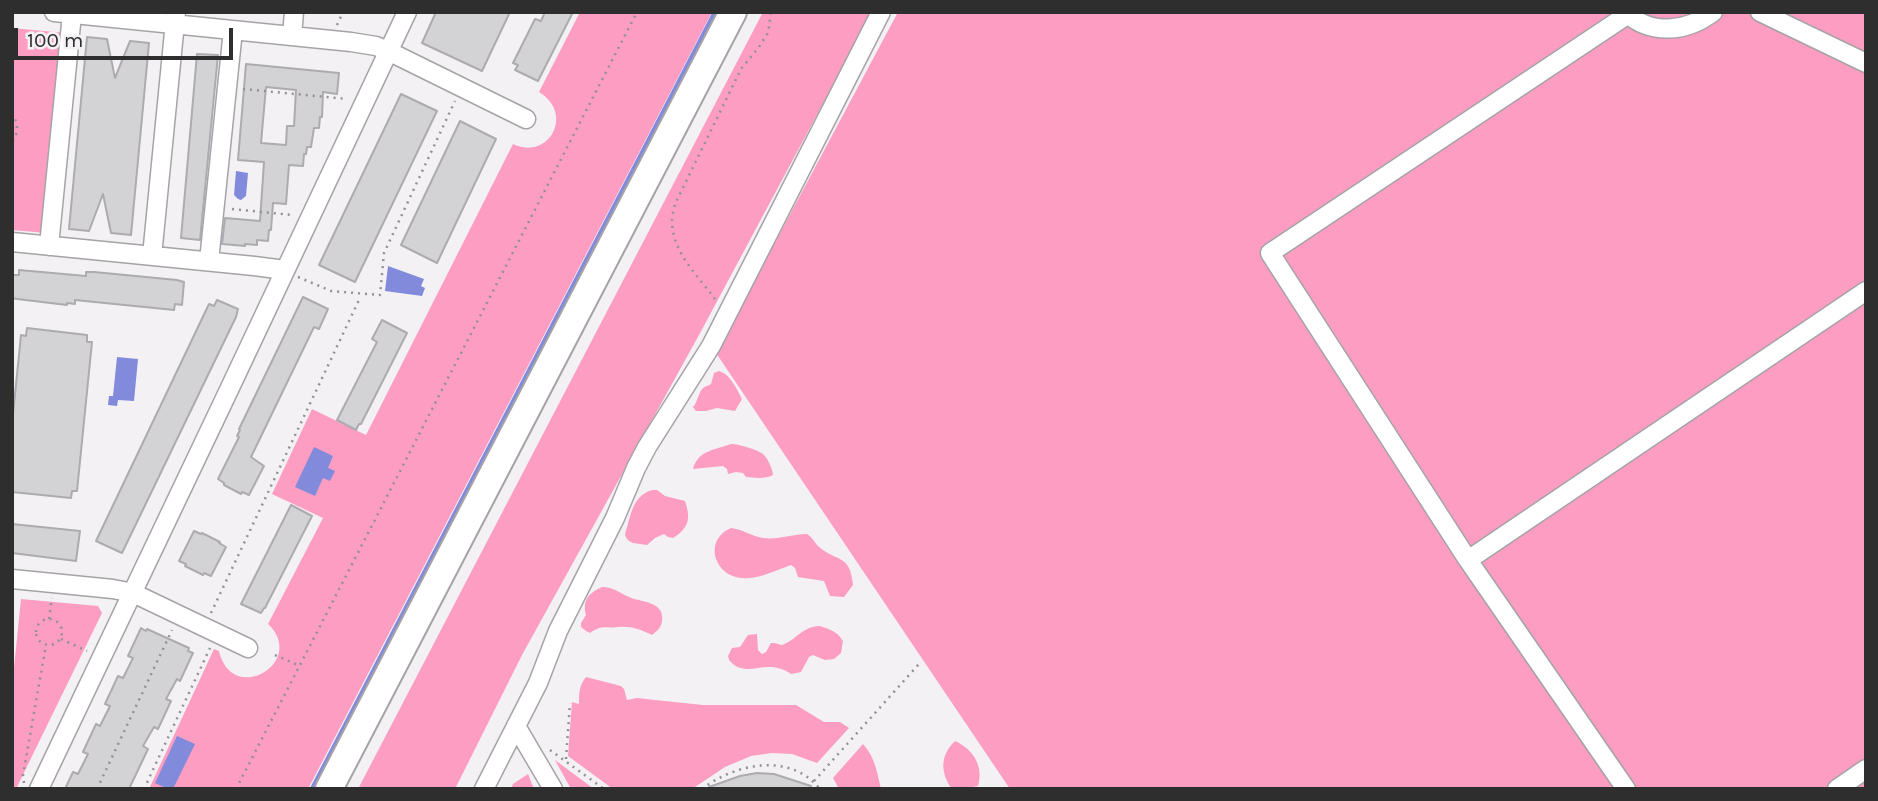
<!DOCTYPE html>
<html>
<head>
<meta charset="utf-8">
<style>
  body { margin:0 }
  #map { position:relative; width:1878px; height:801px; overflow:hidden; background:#f3f1f4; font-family:Karla,sans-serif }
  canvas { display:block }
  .frame { position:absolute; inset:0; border:14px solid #2f2e2f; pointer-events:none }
  .scale { position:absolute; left:14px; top:28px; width:219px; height:32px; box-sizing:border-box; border:4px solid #2f2e2f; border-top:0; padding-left:9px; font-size:21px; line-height:24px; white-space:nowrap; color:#2f2e2f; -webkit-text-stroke:5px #f3f1f4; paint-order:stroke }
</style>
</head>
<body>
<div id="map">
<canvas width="1878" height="801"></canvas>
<div class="frame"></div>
<div class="scale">100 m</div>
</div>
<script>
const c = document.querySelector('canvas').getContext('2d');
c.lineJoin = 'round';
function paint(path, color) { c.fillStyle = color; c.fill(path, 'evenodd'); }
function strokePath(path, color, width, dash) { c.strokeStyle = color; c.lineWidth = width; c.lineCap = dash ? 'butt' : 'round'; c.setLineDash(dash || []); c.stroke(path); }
const green = new Path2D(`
  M580,12H712L308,789H149L214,649L219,651C232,707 308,662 268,624L323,518L272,494L312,409L366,435L513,144C549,161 575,114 539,92Z
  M763,12H872L699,335L522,655L455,789H358Z
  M898,12H1866V789H1010L716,353Z
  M12,28L66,33L46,233L12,230Z
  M719,371C730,374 737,389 742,399L735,411L717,408L706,411H696L693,407C698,402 698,393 703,388C706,386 708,386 711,384L714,373Z
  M731,444C738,444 760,450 764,455C768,459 773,470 773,475C766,479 755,478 746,477L743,473L736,472L728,474L727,469L723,466L693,469C698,450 715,450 731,444Z
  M652,490H657L665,496L685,501C691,519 689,528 673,538L668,537L664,534L655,538L647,545C638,543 627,545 625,534C631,516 632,496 652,490Z
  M731,528C742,529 751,536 763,538C778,540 792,534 807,534C813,538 814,542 818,546C837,563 850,553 853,585L844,597L830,596L824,581L798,577L795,568L791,565C776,570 758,580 742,578C714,576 703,540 731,528Z
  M602,587C615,587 622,595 634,599C646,602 665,604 662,621C661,628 657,631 652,635C639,629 632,626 618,627C605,629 603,624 590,633L586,631L581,627V623L586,615C582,600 589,593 602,587Z
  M21,599L98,606L102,613L16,789H12V687Z
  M820,626C829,629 838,632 843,641L841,653L834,659L825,660L813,655L809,657L801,672L791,674C765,656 747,681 729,660L728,656L732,648L740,647L748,635L757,634L758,650L762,654L766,652L771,643H774L782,645C798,639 801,627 820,626Z
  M586,677L621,686L624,689L627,700L637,698L655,700L703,705H796L824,722H840L849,728L817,763L792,754L772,753L751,756L725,767L692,789H613L568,756L572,702L579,704C579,693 579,686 586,677Z
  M955,741C973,749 984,766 978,786C969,787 962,789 952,789C940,773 940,755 955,741Z
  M863,744C875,757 877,772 881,789H839L833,778Z
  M555,760L594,789H571Z
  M528,774L534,789H511L513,784Z`);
const water = new Path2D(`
  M236,171L248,173L246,196L241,200L238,199L234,195Z
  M388,266L424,279L421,286L425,288L422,296L385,291Z
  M117,357L138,359L134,401L118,400L117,406L108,405L109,396H113Z
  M314,447L333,456L328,468L335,471L330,481L323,478L315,496L295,487Z
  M177,736L195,744L173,789H168L155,783Z`);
const stream = new Path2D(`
  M312,789L715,12`);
const building = new Path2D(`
  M436,12H510L482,71L422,43Z
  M545,12H573L538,81L515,70L518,65L513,63L535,19L541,21Z
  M87,37L107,39L115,78L130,41L149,43L131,235L111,233L103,194L89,231L69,229Z
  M197,54L218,55L200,240L181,238Z
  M246,64L339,73L337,94L323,92L322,117H320L319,128H314L311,147H307L306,154H304L303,166L289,165L286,204L273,203L271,230H269L268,241L257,240V245L245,244V246L222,244L225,218L260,221L264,162L238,160ZM266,87L296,90L294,126H287L286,145L261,143Z
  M401,94L437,111L355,282L319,265Z
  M460,121L496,139L437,263L401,245Z
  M19,270L86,276V272H94L177,280L184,282L182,305L175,304L174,310L75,300V304L67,303V305L17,299L12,298V275H19Z
  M303,297L328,309L319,329L314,327L251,457L264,466L249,495L242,492L241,494L224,485V483L218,479L239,437L237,436L240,430L239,429Z
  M217,300L238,309L236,317L122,553L96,541L209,304L214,306Z
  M382,320L407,333L361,424H359L356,430L337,420L377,342L372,339Z
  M27,328L87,335V342H92L77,491H72L71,498L12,492V424L21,335L26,336Z
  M291,505L312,516L265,608H264L261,613L241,604Z
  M12,524L80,531L76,561L12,553Z
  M194,531L201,534L202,533L220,542L219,543L226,547L211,576L204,573L203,575L185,566L186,564L179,561Z
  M141,628L146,631L147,629L189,648L188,651L193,653L180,681L177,679L166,699L171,701L158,729L154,727L143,746L148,749L129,789H65L73,772L78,774L88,754L83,752L96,724L100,726L110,706L105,704L118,676L123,678L133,658L128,656Z
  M757,773L774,774L811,786V789H709V787L740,776Z`);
const path = new Path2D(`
  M337,25L343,12
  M243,89L347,99
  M12,113C18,123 19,133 12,142
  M232,209L292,215
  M298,277L331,291L380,295L384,253L455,101
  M715,299C698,276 672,252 672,221C672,215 674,209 675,204L741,69L759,47L768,33L771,12
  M211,613L359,300
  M36 632a13 13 0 1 1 26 0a13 13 0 1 1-26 0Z
  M49,619L52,598
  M61,639L87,651
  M275,655L300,666
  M550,750L604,789
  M566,759L570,703
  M814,781L919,664
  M24,783L23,775L46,645
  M97,789L172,630
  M144,789L210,648
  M236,789L637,12
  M702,789C736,763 790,752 820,789`);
const minor = new Path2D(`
  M54,12L351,42L376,46L388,51L526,119
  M1625,12C1651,36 1687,32 1713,12
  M1760,12L1866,63
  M292,36L294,12
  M12,242L254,266L285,270
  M49,246L72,14
  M152,256L176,12
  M209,261L233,30
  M1468,560L1866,291
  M12,579L113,589L133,593L248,648
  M516,726L553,789
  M39,789C163,531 285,271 407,12
  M484,789L538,683L558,631L615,518L636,468L647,447L711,346L881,12
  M1626,789L1468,560L1270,253L1627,15
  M1837,789L1866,769`);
const highway = new Path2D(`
  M329,789L733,12`);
paint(green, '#fc9dc1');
paint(water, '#828adc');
strokePath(stream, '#828adc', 4.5);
paint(building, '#d3d2d5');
strokePath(building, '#acabaf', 2);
strokePath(minor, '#a5a3a6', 21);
strokePath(highway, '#a5a3a6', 30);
strokePath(path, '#929193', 2.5, [2, 5]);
strokePath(minor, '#fff', 18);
strokePath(highway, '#fff', 26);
</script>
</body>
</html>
